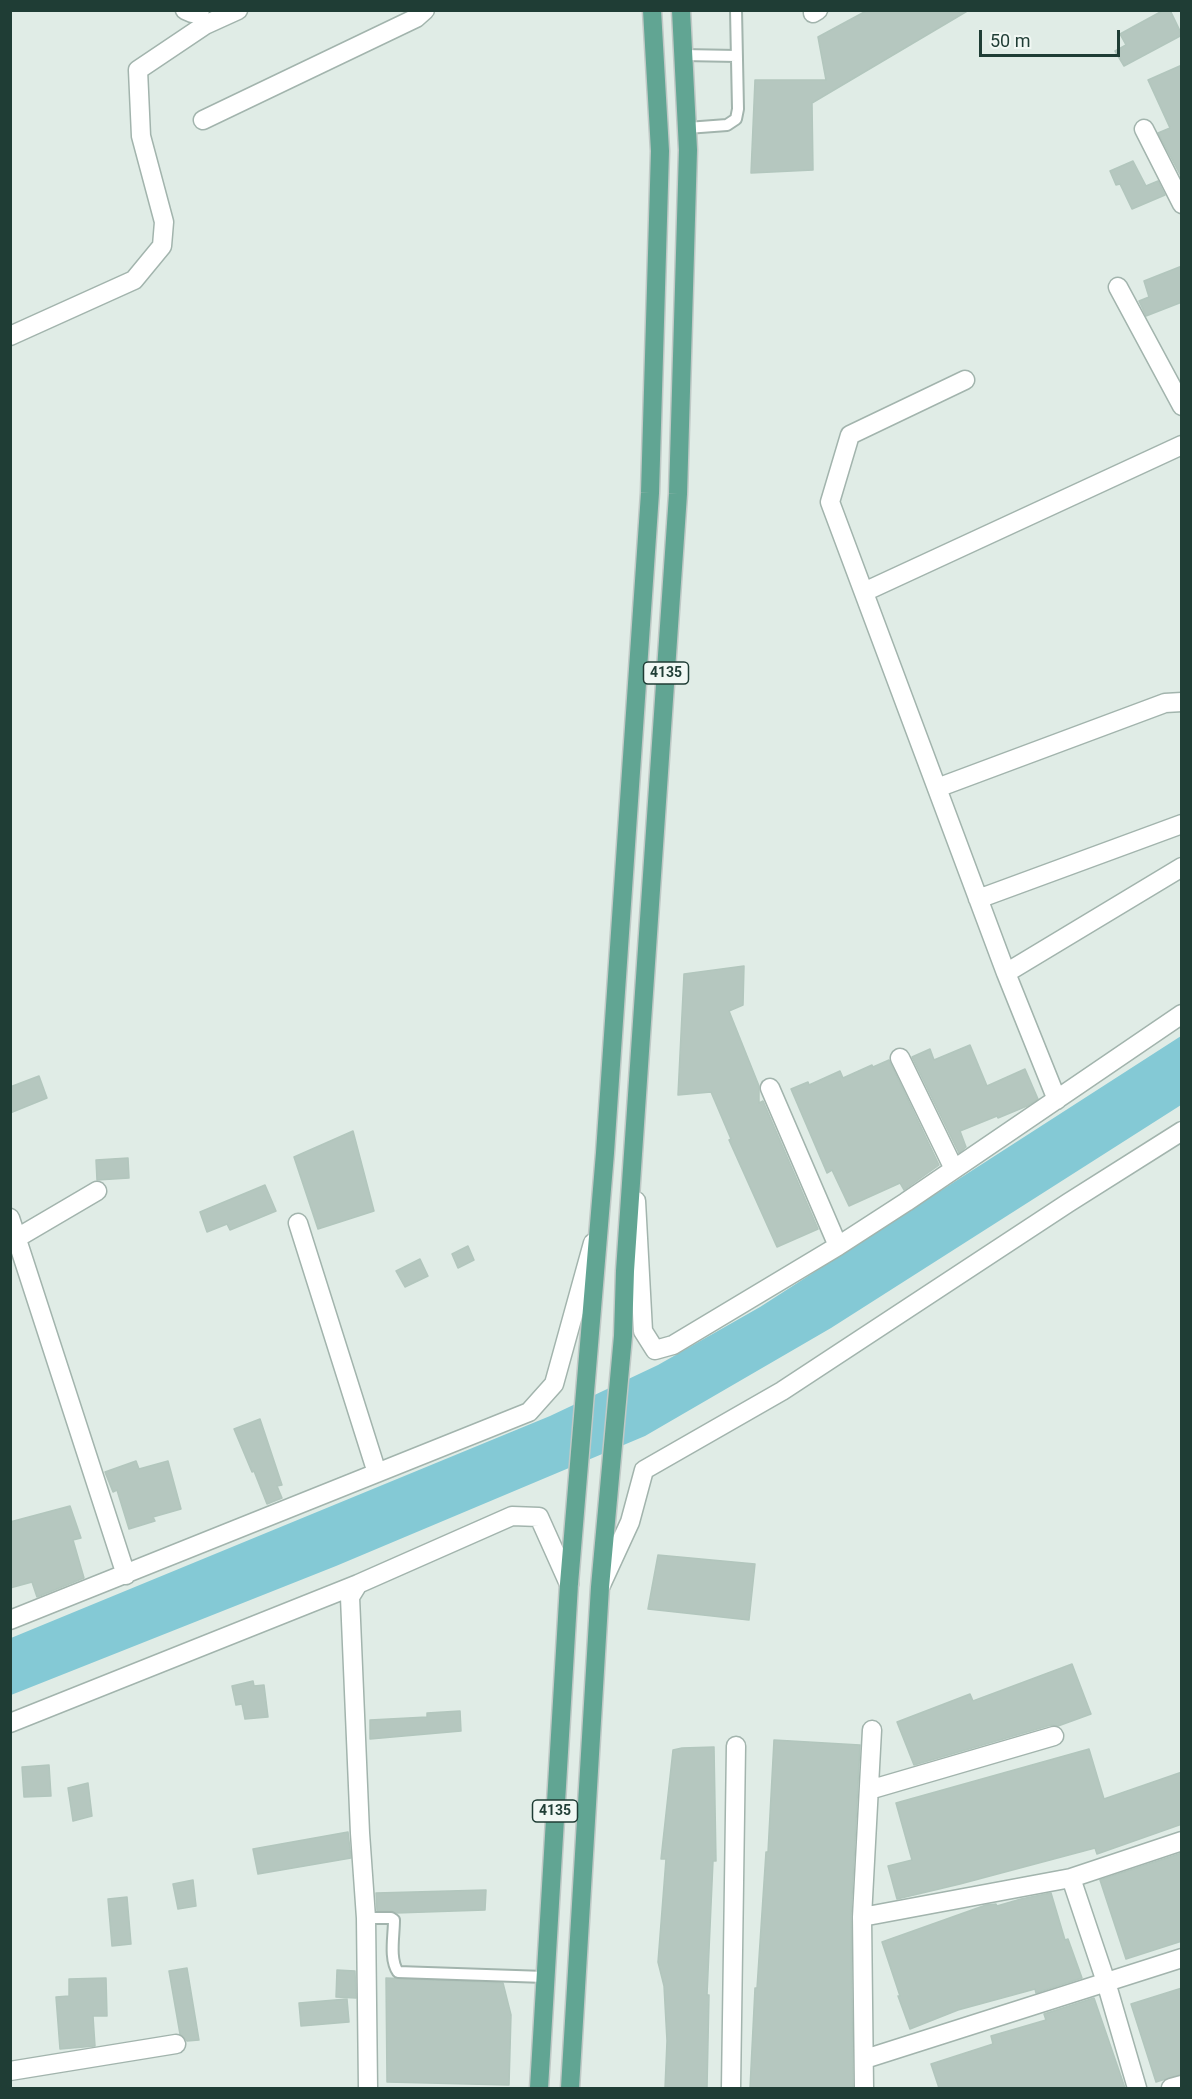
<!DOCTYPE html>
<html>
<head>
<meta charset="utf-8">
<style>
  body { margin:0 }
  #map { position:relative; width:1192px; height:2099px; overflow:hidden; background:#e0ece6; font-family:Roboto,sans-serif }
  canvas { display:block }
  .frame { position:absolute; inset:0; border:12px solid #1f3d35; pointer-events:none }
  .scale { position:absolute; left:979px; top:30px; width:141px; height:27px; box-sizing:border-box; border:3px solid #1f3d35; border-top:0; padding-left:8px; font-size:18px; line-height:21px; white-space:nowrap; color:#1f3d35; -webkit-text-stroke:4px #f1f8f4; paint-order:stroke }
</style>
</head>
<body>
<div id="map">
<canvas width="1192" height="2099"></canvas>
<div class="frame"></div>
<div class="scale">50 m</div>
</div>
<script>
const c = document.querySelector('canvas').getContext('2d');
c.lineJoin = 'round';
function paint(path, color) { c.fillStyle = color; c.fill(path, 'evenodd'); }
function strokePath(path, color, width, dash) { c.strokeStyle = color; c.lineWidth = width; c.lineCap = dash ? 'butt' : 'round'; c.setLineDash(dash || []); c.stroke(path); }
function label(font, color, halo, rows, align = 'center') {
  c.font = font + ' Roboto,sans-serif'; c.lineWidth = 4.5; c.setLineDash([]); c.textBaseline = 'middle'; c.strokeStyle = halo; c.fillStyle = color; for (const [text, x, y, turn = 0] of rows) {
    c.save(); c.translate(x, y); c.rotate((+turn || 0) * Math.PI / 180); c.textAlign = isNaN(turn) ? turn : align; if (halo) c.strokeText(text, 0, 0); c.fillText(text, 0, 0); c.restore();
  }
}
const water = new Path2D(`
  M1181,1036V1105L831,1328L645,1436L336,1566L11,1695V1638L550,1416L658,1365L760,1307Z`);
const building = new Path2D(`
  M868,10H969L812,103L813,170L751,173L755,80H826L818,37Z
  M1164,10H1170L1182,35L1124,66L1115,51L1126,45L1120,34Z
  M1182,65V178L1158,133L1170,128L1148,80Z
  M1133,161L1146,186L1158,181L1165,195L1132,209L1120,184L1116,185L1110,171Z
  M1182,266V302L1146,316L1139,301L1149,297L1144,281Z
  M744,966L743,1005L729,1011L759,1086V1103L763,1101L818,1229L777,1247L729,1140L731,1139L711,1092L678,1095L684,974Z
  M970,1045L987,1086L1025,1069L1038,1099L1027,1106L998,1118L997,1116L960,1131L966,1147L959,1153L912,1057L930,1049L934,1060Z
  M889,1060L939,1165L904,1190L900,1183L849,1206L832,1170L827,1173L791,1089L808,1082L809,1085L840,1071L843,1078L872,1065L873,1067Z
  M39,1076L47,1098L10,1113V1087Z
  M353,1131L374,1211L318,1229L294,1157Z
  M128,1158L129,1178L97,1180L96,1160Z
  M265,1185L276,1211L230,1230L227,1224L207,1232L200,1212Z
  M468,1246L474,1260L458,1268L452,1254Z
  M420,1259L428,1276L405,1287L396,1271Z
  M260,1419L282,1485L277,1486L282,1498L267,1504L254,1471L252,1472L234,1429Z
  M136,1461L139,1469L168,1461L181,1509L153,1517L155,1521L129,1529L117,1490L113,1492L105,1472Z
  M70,1506L81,1538L73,1540L84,1578L37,1597L32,1582L10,1588V1522Z
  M658,1555L755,1564L749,1620L648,1609Z
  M1072,1664L1091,1714L1058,1726L1051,1725L914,1765L897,1722L970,1694L973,1701Z
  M253,1681L254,1686L264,1685L268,1717L245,1719L242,1704L236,1705L232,1686Z
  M460,1711L461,1731L370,1739V1720L427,1717V1713Z
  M774,1740L860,1745L851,1916L853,2088H750L755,1988H757L766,1852H768Z
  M714,1747L716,1861H713L707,1995H709L707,2088H665L667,2041L664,1986L658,1962L666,1859H661L673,1750L682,1748Z
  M1089,1749L1104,1799L1182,1772V1824L1097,1854L1095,1848L960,1884L897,1899L888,1866L912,1860L896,1803Z
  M49,1765L51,1796L24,1797L22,1767Z
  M88,1783L92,1816L73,1821L68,1788Z
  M348,1832L351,1858L258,1874L253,1849Z
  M1182,1853V1941L1126,1959L1100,1880Z
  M193,1880L196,1906L178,1909L173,1884Z
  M486,1890L485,1910L396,1913L391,1911H377L376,1893Z
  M1051,1893L1065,1940L1068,1939L1082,1978L1036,1993L1035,1989L958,2010L910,2029L898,1996H900L882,1942L986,1905L996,1904L997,1906L1021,1899Z
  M127,1897L131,1944L112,1946L108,1899Z
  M187,1968L199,2040L187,2041L180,2034L169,1971Z
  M337,1970L355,1971L356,1998L336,1997Z
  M106,1978L107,2016H93L95,2046L60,2049L56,1997L69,1996V1979Z
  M386,1978L503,1983L511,2015L509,2085L387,2082Z
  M1182,1988V2074L1156,2082L1131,2004Z
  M1094,1998L1125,2088H939L931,2064L993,2044L991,2036L1046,2020L1044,2014Z
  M347,1999L349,2022L301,2026L299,2003Z`);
const lane = new Path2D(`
  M683,55L737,56
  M687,128L727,125L736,119L738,109L736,10
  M366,1918H391L394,1920C394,1936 389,1959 398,1972L545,1977`);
const street = new Path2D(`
  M185,10L192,13L200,10
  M813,13L818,10
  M203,120L416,18L425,10
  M1144,129L1182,204
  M1118,287L1182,406
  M10,336L134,280L162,246L164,222L141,136L138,70L205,25L238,10
  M965,380L850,435L830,502L1006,973L1057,1100
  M864,592L1182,445
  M937,788L1165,703L1182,702
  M978,899L1182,824
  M1006,973L1182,867
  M900,1058L954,1169
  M770,1088L838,1246
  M636,1201L643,1331L655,1350L673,1345L838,1246L906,1202L1182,1014
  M10,1218L126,1575
  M298,1223L377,1473
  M17,1238L97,1191
  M358,1584L350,1597L360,1833L366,1918L368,2088
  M601,1585L630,1522L644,1470L782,1391L1068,1203L1182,1131
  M10,1620L529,1412L554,1384L593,1243
  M10,1723L358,1584L512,1516L539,1517L569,1584
  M869,1790L1054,1736
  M1071,1878L1106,1982L1137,2088
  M862,1917L872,1730
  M865,2059L1182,1958
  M10,2071L176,2044
  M731,2088L736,1746
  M864,2088L862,1917L1071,1878L1182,1841
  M1171,2088L1182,2085`);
const primary = new Path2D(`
  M539,2088L569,1584L605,1153L650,493L660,151L652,10
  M570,2088L600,1587L623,1336L625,1271L678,494L688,150L681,10`);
const shields = [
  [666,673,45],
  [555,1811,45]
];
const shieldNames = [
  ["4135",666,673],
  ["4135",555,1811]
];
paint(water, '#84c9d5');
paint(building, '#b5c7bf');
strokePath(building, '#b2c6bd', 1.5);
strokePath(lane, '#a2b4ad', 14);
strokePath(street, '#a2b4ad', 21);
strokePath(primary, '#c0c9c6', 21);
strokePath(lane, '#fff', 10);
strokePath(street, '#fff', 18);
strokePath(primary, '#61a593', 18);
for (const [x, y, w] of shields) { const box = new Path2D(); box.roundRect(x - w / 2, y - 11, w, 22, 4.5); c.fillStyle = '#f1f8f4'; c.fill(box); strokePath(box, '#1f3d35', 1.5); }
label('bold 14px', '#1f3d35', null, shieldNames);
</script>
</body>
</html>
